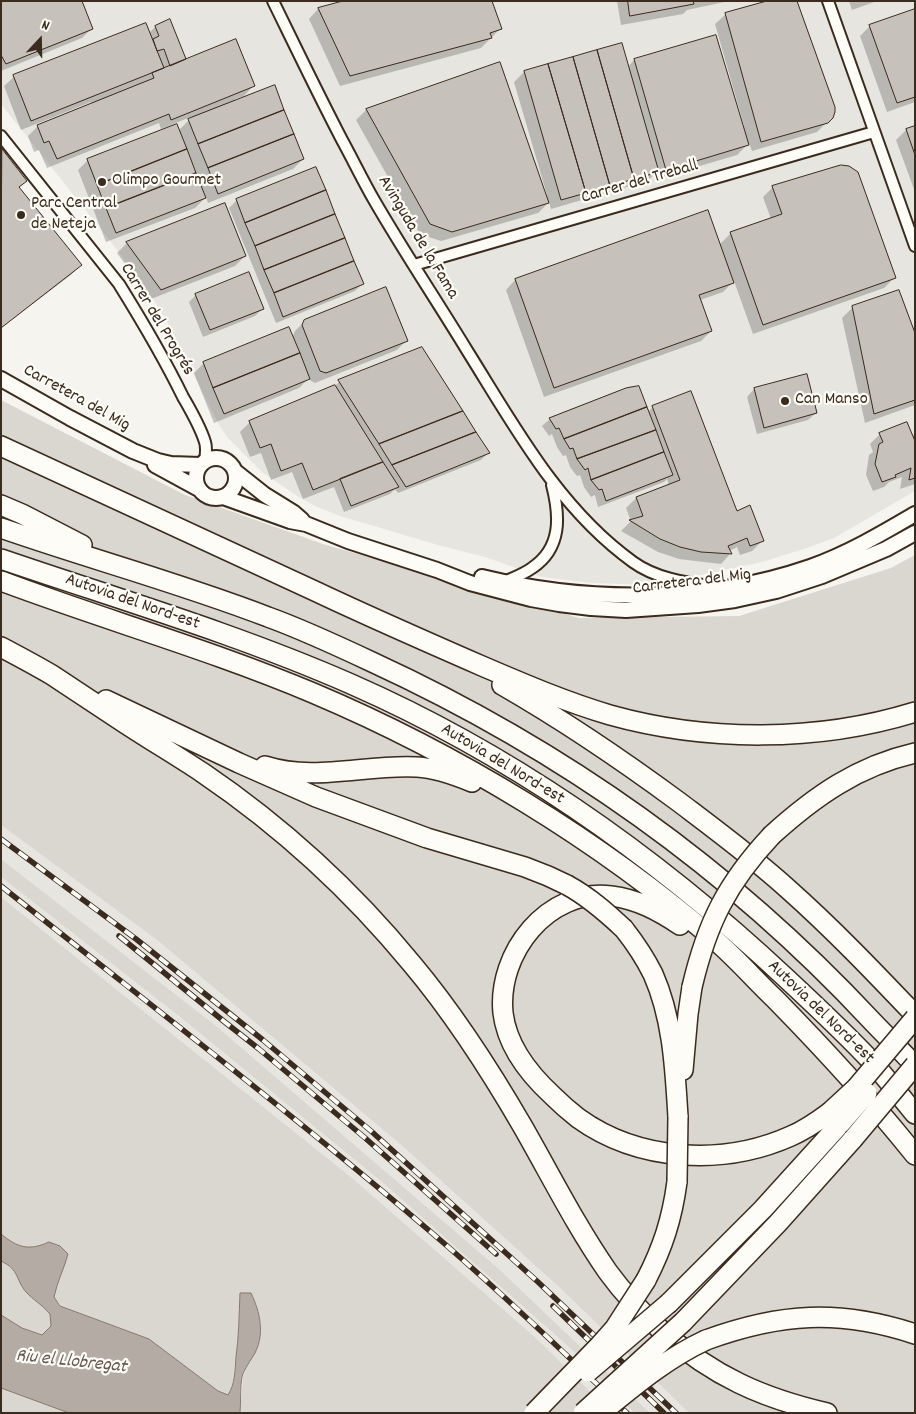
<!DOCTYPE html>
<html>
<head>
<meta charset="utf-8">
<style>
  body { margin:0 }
  #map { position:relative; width:916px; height:1414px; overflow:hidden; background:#f5f4ee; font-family:Dekko,sans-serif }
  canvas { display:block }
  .frame { position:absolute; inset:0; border:2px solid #3b2a1e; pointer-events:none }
  .north { position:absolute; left:15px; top:15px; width:50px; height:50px; -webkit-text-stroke:4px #fdfcf7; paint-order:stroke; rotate:21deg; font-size:14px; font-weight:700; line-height:20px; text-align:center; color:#3b2a1e }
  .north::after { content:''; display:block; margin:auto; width:18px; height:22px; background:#3b2a1e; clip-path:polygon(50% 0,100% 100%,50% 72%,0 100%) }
</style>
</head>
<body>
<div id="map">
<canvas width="916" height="1414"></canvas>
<div class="frame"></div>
<div class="north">N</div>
</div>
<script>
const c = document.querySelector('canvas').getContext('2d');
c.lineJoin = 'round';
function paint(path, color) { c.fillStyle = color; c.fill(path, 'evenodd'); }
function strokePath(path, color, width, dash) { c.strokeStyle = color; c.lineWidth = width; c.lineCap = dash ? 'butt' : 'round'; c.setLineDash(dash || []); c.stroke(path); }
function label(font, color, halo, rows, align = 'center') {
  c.font = font + ' Dekko,sans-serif'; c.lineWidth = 4.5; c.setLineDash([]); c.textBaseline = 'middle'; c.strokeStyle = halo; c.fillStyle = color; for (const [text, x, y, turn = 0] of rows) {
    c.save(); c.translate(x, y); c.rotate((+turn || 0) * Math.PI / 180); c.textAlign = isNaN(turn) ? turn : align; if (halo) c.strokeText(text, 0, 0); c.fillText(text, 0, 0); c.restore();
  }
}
const built = new Path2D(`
  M1,1H915V491L834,538L807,548L762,562L654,585L591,583L542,577L485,557L438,545L340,516L315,506L297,496L262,472L227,437L219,425L165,318L153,299L111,242L1,104Z
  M1,825L157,940L400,1144L559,1287L689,1413H650L499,1269L215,1025L1,859Z
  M1,877L180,1017L382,1182L569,1347L634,1413H612L535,1337L351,1177L1,897Z`);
const green = new Path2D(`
  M1,400L185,495L194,498L323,544L579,618L739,616L891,568L915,555V1413H689L559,1287L400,1144L157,940L1,825Z
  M1,859L215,1025L499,1269L650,1413H634L569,1347L382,1182L180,1017L1,877Z
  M1,897L351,1177L535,1337L612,1413H240L243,1377L261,1325L256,1303L240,1294C239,1315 239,1336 236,1357C235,1371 234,1383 228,1396L218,1391L149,1339L61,1306L54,1297L56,1285L60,1275L50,1242C29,1251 18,1248 1,1234Z
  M1,1261C20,1270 16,1279 26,1292C33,1300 43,1305 51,1314V1326L43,1335L22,1328L1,1315Z
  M1,1388L69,1413H1Z`);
const water = new Path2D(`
  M1,1234C18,1248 29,1251 49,1242L60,1246L68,1254C64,1269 57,1282 54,1297L60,1306L149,1339L218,1391L228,1395C235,1384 235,1371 236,1357C239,1336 239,1315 240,1293H251C260,1312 265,1333 255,1353C251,1360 244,1369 242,1377C240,1388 241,1401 240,1413H69L1,1388V1315L22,1328L42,1335L51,1326L50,1314C43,1305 33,1300 26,1292C15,1279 20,1270 1,1261Z`);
const shadow = new Path2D(`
  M348,1L500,29L481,48L340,86L309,19L318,9Z
  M617,1H729L687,10L683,14L621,25Z
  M772,1L827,122L817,132L752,151L749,143L737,155L656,179L655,174L647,181L551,209L549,202L538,213L441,241L420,234L356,120L366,110L499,64L545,196L547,195L514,82L524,72L621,44L628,67L634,60L742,126H744L715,24L725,15Z
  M849,1H877L852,10Z
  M1,2L92,28L82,38L1,71Z
  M915,10V102L887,112L860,36L870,26Z
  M155,27L185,59L181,63L253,86L244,96L235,99L236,101L303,159L293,169L208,203L206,197L195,208L106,242L78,170L88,160L178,131L193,116L161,129L159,123L47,168L39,150L34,152L28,136L38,126L92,104L91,102L21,130L4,86L14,77L149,33Z
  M915,127V192L896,140L906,130Z
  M2,151L25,181L19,188L80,265L71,275L1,328Z
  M773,187L894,278L884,288L753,334L734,281L723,292L700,300L711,331L701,341L544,397L506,290L515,280L707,211L719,245L731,233L771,219L763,197Z
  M237,200L362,284L355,291L276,323L229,208Z
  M224,205L245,256L235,266L151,299L117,253L127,243Z
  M196,295L262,309L255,316L203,337L189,302Z
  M852,308L915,337V405L865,423L842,318Z
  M305,321L407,340L397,350L315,383L311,381L309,378L299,388L214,423L194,373L204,363L292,338L295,331Z
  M806,375L816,413L808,420L757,434L747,397L754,389Z
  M339,382L488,453L481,460L398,493L395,489L390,494L344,512L334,487L303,499L292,472L271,480L261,453L250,457L240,432L250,422L334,387Z
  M653,407L736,512L762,541L752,551L740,555L737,547L729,551L730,554L721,564L679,559L658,552L621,531L631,521L626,508L636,498L669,486L667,479L664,482L598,507L595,495L591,497L584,487L580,475L577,476L570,467L566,455L563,456L557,447L552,434L549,436L542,426L550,419L648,412Z
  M880,434L911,437L915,434V484L900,489L902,477L889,482L884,487L873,491L866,475L869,455L873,452L870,444Z`);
const building = new Path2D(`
  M1,1H82L93,29L6,64L1,55Z
  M343,1H492L502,29L490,33L492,38L350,76L318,8Z
  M628,1H693L694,4L630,16Z
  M767,1H797L835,107V112L833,118L828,123L761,142L725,13Z
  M915,9V97L897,103L869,25Z
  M170,19L186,59L170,66L164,49L157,51L153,39L159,36L155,26Z
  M146,23L164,68L31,121L13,75Z
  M716,35L749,145L666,170L634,59Z
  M236,39L255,86L171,120L169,114L57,159L49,141L44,143L37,125L154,78L152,73Z
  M622,43L659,172L634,179L597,50Z
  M597,50L634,179L610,186L573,57Z
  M573,57L610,186L586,193L548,64Z
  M500,62L549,203L452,232L430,224L366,109Z
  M548,64L586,193L561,200L524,71Z
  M275,85L284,110L198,144L188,119Z
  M284,110L294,134L208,168L198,144Z
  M177,124L187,149L97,185L87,159Z
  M915,126V155L906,129Z
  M294,134L304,159L218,194L208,168Z
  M2,149L27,181L19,187L82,265L1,328Z
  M187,149L196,173L106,208L97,185Z
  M841,165L849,166L858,172L896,278L763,325L730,232L782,214L772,186Z
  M316,167L326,190L245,223L236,199Z
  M196,173L206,198L116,233L106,208Z
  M326,190L335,214L255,246L245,223Z
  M225,203L246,256L161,290L126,242Z
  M708,210L734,283L699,295L712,331L554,388L515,279Z
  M335,214L345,238L264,270L255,246Z
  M345,238L354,261L274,293L264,270Z
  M354,261L364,284L283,317L274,293Z
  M249,272L264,309L210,330L195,294Z
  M386,287L408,341L326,373L320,371L302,325L304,320Z
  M899,290L915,333V400L874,414L852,306Z
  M289,327L300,353L213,388L203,362Z
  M422,347L463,411L379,444L338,380Z
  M300,353L310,379L224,414L213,388Z
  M807,374L817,413L764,428L754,388Z
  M335,385L383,462L313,490L302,463L281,471L271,444L260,448L249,421Z
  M639,386L647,407L564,439L559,428L556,429L549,418L626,388Z
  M691,391L737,511L750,505L764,541L750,546L747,538L728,546L732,554L701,552L680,547L660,539L629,520L643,516L636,497L680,480L652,406Z
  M647,407L656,430L577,459L573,448L570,449L564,439Z
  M463,411L476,432L392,465L379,444Z
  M907,422L915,441V478L909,480L911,468L895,475L896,477L882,482L875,464L879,444L883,442L879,433Z
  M656,430L664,452L591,480L588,468L585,470L577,459Z
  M476,432L490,453L406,487L392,465Z
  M664,452L673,475L606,501L602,489L599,490L591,480Z
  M383,462L399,487L351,506L340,479Z`);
const minor = new Path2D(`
  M273,1C296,48 318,94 342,140C353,160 363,181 374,200C404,252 437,301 468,352C515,427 559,509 633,562C655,578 685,583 711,586
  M828,1L915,246
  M1,136L119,284C142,321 164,358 183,397C191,411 200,426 205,442C207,448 206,454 205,461
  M414,265L874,132
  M504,582C513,578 524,574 532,568C562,548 560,516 552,485`);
const tertiary = new Path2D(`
  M1,379L70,418L133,451L158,461L171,464L200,465
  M196 478a20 20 0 1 1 40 0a20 20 0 1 1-40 0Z
  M155,465L199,489
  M236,472L265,495L294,513L302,520
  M223,497L290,521L306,524L348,541L437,570L470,583L531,599L559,604L591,608L626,610L698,605L735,600L776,591L822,576L886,549L915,533
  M482,577C589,603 705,603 810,567C847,554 881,534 915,514`);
const motorway = new Path2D(`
  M1,446C106,495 212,543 317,592C372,618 427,642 482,666C524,684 566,702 610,715C707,742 818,742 915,712
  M1,505L22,514L82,545
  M1,528C90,559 180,583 268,617C304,630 338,646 372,662C561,749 728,867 870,1019C885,1035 901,1050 915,1066
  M1,559C118,599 237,634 351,684C515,756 657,857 787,979C816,1006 846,1034 873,1063C887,1079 901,1097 915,1114
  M1,581C105,620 211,650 313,693C455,753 599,840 716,941C737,959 755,980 775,999C824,1049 871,1100 915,1155
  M1,647C18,656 35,665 52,675C75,690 97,705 120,720C147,738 176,755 203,773C281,826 352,891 412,964C454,1014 490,1070 523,1127C551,1176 576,1226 608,1272C624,1294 643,1314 663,1332C713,1376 762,1398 827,1413
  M502,685C563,720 622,760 679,802C716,830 754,858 788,889C833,929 874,972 915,1015
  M106,700L239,763L316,797L427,838L525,867L548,876L567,885
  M265,766C315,782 366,764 417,767C436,768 455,775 472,782
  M772,835C815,796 858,766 915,753
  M680,925C659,911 637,899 611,896C548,888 497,953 503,1013C507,1046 529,1074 553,1096C561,1104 569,1111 578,1118C639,1162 724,1166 791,1136C805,1130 818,1121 830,1112
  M624,929C635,943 645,958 653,974C673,1019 675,1069 678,1117
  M683,1070L688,1014L692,987
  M646,1280C663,1247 672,1219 677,1182
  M669,1303L763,1209L840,1124
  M683,1322L778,1223L853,1139
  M706,1340C780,1313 839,1309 915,1334`);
const rail = new Path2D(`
  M1,839L136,939L263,1040L371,1131L538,1282L676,1413
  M1,886C150,1005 302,1121 446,1245C508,1299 568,1356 627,1413
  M119,936L226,1023L259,1049L364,1137L496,1254
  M553,1306L664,1413`);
const motorwayBridge = new Path2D(`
  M567,885C589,897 606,912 624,929
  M692,987C707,923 727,883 772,835
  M830,1112L856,1088L915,1018
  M840,1124L867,1093
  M853,1139L915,1065
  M677,1182L678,1117
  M588,1372L669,1303
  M534,1413L599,1346L615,1328L646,1280
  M583,1413L683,1322
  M601,1413C634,1386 667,1358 706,1340`);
const markers = [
  [102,182,5,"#3b2a1e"],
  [21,215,5,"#3b2a1e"],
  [785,401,5,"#3b2a1e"]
];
const poiNames = [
  ["Olimpo Gourmet",112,182],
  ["Parc Central",31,205],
  ["de Neteja",31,226],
  ["Can Manso",795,401]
];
const streetNames = [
  ["Carrer del Treball",640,183,-16],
  ["Avinguda de la Fama",417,238,59],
  ["Carrer del Progrés",156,320,59],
  ["Carretera del Mig",76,399,29],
  ["Carretera del Mig",692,583,-7],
  ["Autovia del Nord-est",132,603,19],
  ["Autovia del Nord-est",502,765,31],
  ["Autovia del Nord-est",820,1013,44]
];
const waterNames = [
  ["Riu el Llobregat",71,1363,6]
];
paint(built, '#e7e5df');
paint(green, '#dad6d0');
paint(water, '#b4aca4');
strokePath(water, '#84786e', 1);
paint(shadow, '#0003');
paint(building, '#c7c1bb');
strokePath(building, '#3b2a1e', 1);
strokePath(minor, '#3b2a1e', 14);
strokePath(tertiary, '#3b2a1e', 18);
strokePath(motorway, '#3b2a1e', 22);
strokePath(minor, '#fdfcf7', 10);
strokePath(tertiary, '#fdfcf7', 14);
strokePath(motorway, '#fdfcf7', 19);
strokePath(rail, '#3b2a1e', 5.5);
strokePath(rail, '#fdfcf7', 4, [11]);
strokePath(motorwayBridge, '#3b2a1e', 22, []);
strokePath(motorwayBridge, '#fdfcf7', 19);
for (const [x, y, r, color] of markers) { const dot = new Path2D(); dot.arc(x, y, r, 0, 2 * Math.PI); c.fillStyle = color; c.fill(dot); strokePath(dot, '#fdfcf7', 2); }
label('18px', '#3b2a1e', '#fdfcf7', poiNames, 'left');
label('18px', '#3b2a1e', '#fdfcf7', streetNames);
label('italic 19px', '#65584d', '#fdfcf7', waterNames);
</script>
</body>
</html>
